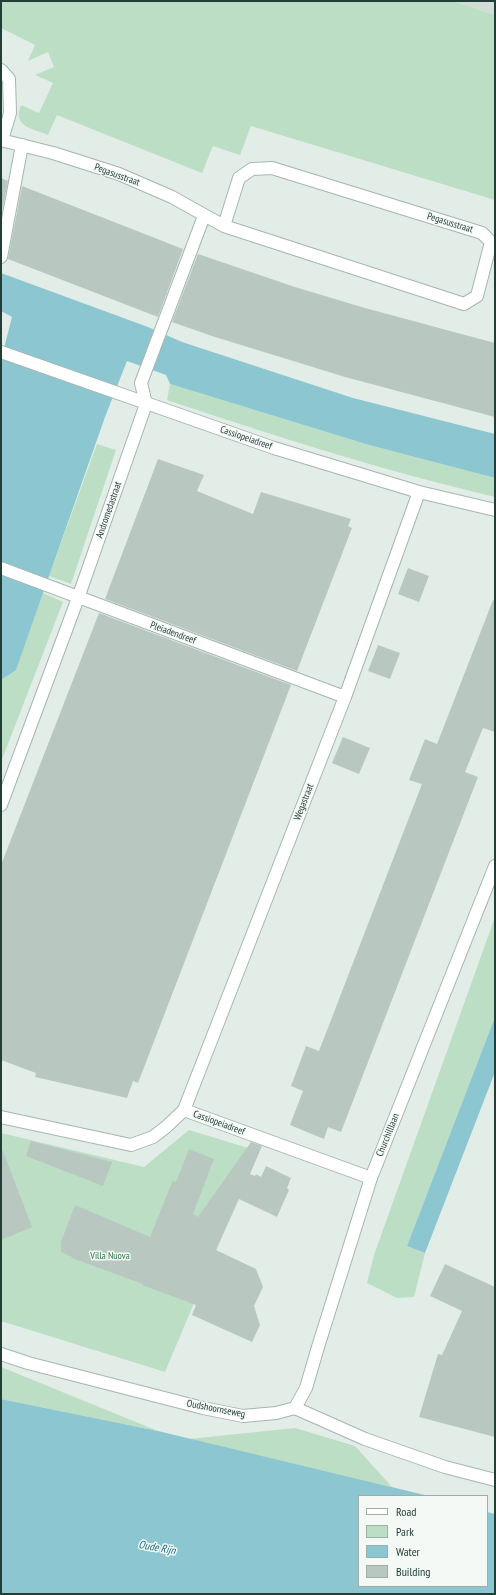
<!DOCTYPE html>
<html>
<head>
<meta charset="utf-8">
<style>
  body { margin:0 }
  #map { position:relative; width:496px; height:1595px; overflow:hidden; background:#e3ede8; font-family:"PT Sans Narrow",sans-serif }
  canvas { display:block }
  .frame { position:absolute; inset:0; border:2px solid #233e37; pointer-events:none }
  .legend { position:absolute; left:358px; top:1495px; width:130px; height:92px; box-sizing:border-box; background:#f4f9f6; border:1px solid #a0aeaa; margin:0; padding:5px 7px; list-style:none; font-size:12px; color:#233e37 }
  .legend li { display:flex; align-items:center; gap:8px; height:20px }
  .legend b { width:20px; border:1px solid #a0aeaa }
</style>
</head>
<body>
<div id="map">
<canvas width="496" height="1595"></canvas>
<div class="frame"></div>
<ul class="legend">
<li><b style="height:5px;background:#fff"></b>Road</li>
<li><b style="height:11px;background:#bcdec5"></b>Park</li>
<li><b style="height:11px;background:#8cc7d1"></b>Water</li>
<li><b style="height:11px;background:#b8c8c1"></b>Building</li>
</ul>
</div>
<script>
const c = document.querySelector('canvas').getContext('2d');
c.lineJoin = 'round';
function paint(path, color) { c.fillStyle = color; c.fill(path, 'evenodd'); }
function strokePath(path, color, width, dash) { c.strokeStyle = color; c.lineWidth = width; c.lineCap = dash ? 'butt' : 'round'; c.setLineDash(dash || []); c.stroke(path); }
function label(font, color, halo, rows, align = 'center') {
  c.font = font + ' "PT Sans Narrow",sans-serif'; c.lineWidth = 3; c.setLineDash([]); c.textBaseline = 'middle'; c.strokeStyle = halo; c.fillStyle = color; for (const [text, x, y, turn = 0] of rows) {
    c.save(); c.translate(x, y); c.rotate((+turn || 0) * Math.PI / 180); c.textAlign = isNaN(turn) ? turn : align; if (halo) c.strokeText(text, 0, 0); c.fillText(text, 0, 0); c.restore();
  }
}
const built = new Path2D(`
  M453,1H495V15Z`);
const green = new Path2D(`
  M1,1H453L495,15V200L251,126L240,155L213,146L202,173L57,115L48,135C32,128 12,127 21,105L39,113L53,83L35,75L54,67L48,52L28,61L35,45L1,28Z
  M170,384L369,445L495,478V497C384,471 275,436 167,400Z
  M97,444L116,450L71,584L49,576Z
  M43,593L63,602L1,762V680L16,669Z
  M495,917V1017L407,1246L425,1253L414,1297L397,1298L367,1283L374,1255Z
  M189,1130L258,1151L165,1372L1,1321V1133L144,1167Z
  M1,1367L158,1431L1,1399Z
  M295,1428L355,1446L392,1487L189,1439Z`);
const water = new Path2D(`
  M1,273L148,327L182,342L353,398L495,434V478L369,445L170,384L166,375L127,361L105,417L16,670L1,680V360L12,317L1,311Z
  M495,1017V1072L425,1253L407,1246Z
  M1,1399L158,1431L429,1496H359V1586H487V1512L495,1514V1594H1Z`);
const building = new Path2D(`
  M1,178L8,181L1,216Z
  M22,186L183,249L158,317L8,259Z
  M198,254L295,287L365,308L495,343V417L345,377L212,336L172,322Z
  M158,459L204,475L197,491L253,514L261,492L351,519L348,526L352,528L297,671L105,599Z
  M408,568L429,576L419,602L398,594Z
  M493,600L495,601V732L483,728L465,772L478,777L341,1132L328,1127L324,1139L290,1125L303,1091L291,1086L306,1046L319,1051L422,784L409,780L425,739L437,744Z
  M99,613L291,685L138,1083L133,1081L127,1098L35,1077L36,1073L1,1060V865Z
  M378,645L400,653L390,679L368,671Z
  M343,737L370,748L359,774L332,763Z
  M31,1141L112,1162L103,1186L26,1156Z
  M251,1142L262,1146L250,1174L255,1176L256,1174L261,1177L266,1166L291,1178L287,1188L289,1190L277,1217L239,1199L216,1250L256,1269L263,1287L254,1306L260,1325L252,1342L192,1315L196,1305L142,1285L143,1284L72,1258V1257L61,1252V1242L75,1205L150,1237L173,1180L176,1182L189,1149L214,1159L193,1214L198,1217Z
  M1,1151H3L32,1227L1,1240Z
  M445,1264L495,1287V1437L419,1417L438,1354L442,1355L462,1311L430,1296Z`);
const minor = new Path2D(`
  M1,70L9,79L10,113L2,140
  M1,140L53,153L119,174L172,197L224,226L464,304L477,296L491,242L482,233L272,168L252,169L239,178L224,226
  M1,257L22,145
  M1,352L274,448L419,492L495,510
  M1,568L345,697
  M1,805L78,598L146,404L141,383L204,216
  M184,1110L345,697L419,492
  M1,1117L131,1145L153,1137L166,1127L184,1110L371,1178
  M295,1408L365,1439L445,1467L495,1480`);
const tertiary = new Path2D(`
  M1,1354L28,1363L203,1408L243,1416L276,1413L295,1408L306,1388L318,1347L371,1178L495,866`);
const streetNames = [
  ["Pegasusstraat",117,175,20],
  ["Pegasusstraat",450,223,17],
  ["Cassiopeiadreef",246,438,19],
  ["Andromedastraat",109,510,-71],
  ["Pleiadendreef",173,633,20],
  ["Wegastraat",304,802,-69],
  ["Cassiopeiadreef",219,1123,20],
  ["Churchilllaan",388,1135,-68],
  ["Oudshoornseweg",216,1409,11]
];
const parkNames = [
  ["Villa Nuova",110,1256]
];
const waterNames = [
  ["Oude Rijn",157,1548,10]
];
paint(built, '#d1ddd7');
paint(green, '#bcdec5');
paint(water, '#8cc7d1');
paint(building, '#b8c8c1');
strokePath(minor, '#a6b5af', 14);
strokePath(tertiary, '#a6b5af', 14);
strokePath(minor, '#fff', 12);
strokePath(tertiary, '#fff', 12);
label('10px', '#233e37', '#f4f9f6', streetNames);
label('10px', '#2d7548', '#f4f9f6', parkNames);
label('italic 11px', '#1d6b7a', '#f4f9f6', waterNames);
</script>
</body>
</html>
